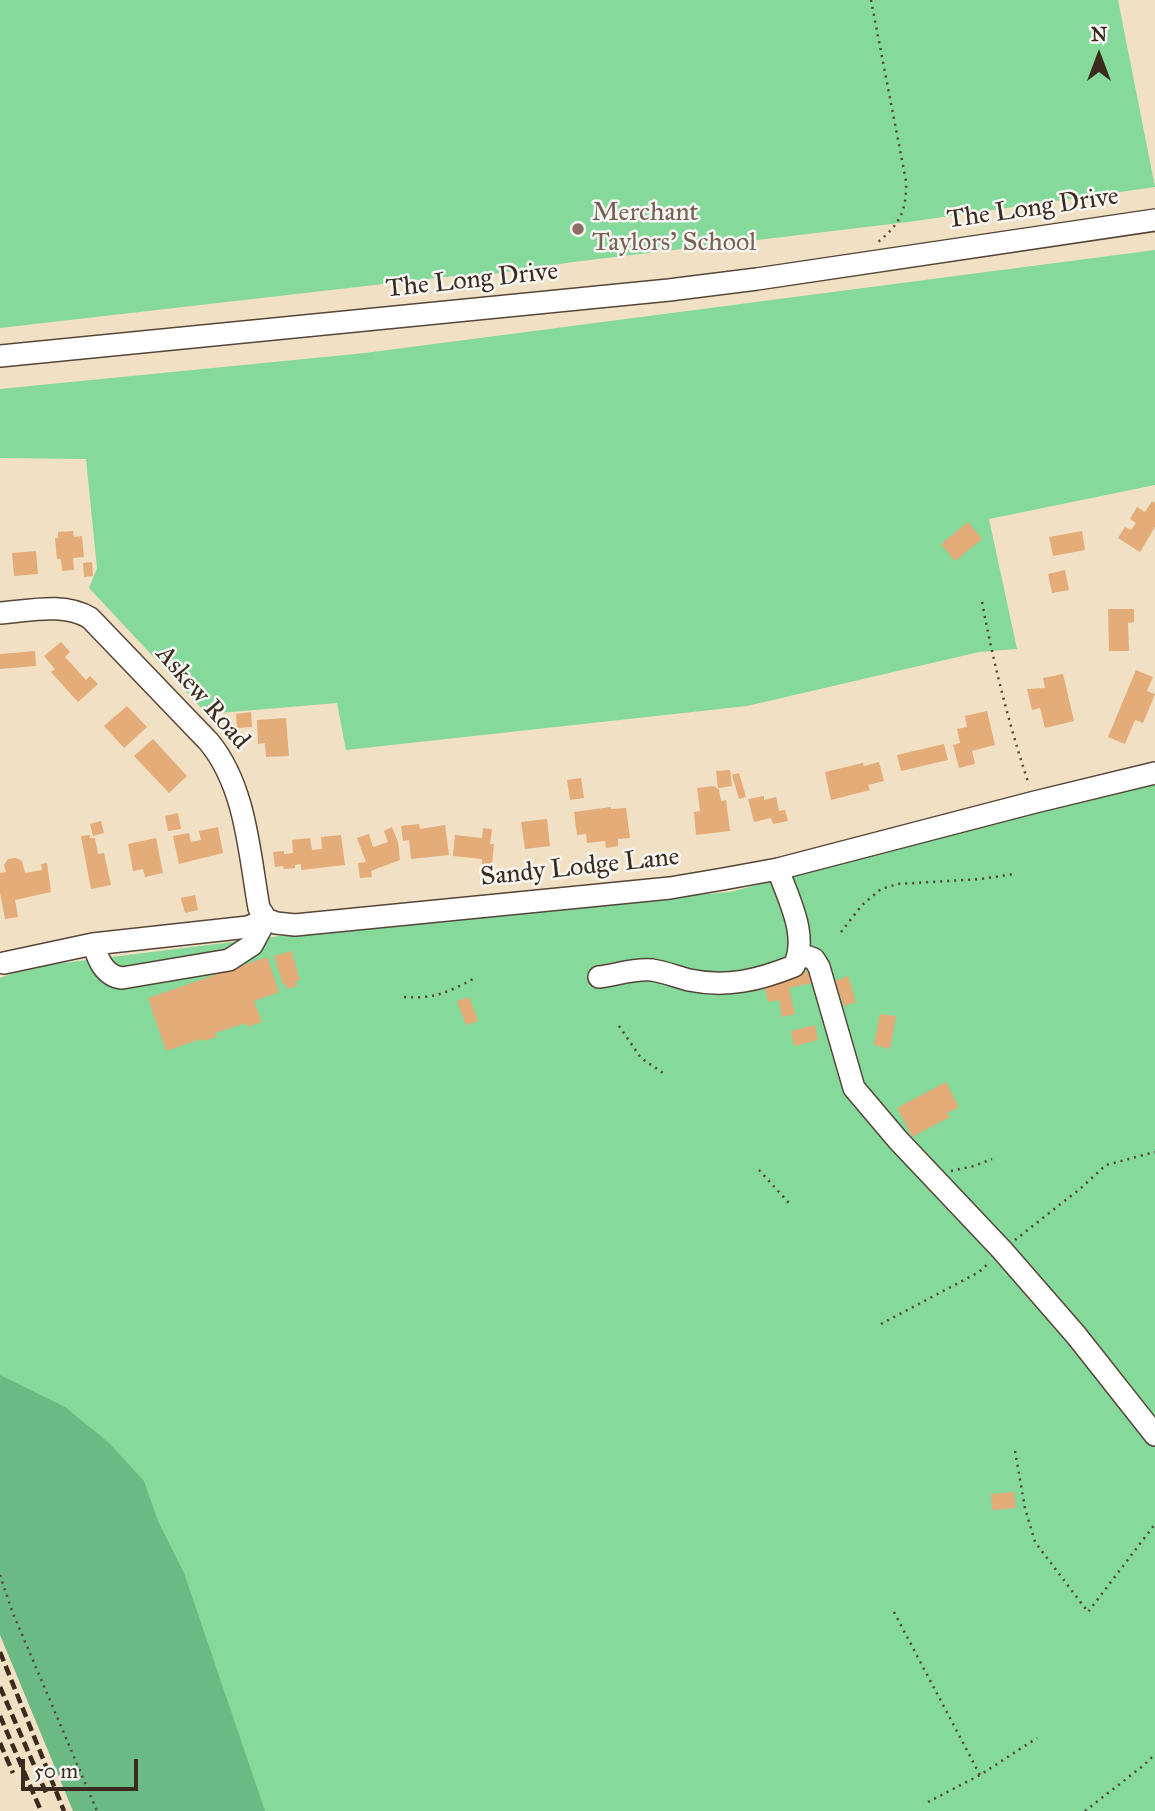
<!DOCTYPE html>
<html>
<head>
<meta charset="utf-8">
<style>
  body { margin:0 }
  #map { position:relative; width:1155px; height:1811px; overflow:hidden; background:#f1e0c3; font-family:"IM FELL Great Primer",serif }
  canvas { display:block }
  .north { position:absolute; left:1064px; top:21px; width:70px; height:70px; -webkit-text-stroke:5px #f6f6f2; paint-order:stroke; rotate:0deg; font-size:19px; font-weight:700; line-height:28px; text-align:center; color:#3b2a1e }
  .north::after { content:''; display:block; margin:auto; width:24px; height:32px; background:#3b2a1e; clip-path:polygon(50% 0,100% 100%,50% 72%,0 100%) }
  .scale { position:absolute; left:21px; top:1759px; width:117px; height:32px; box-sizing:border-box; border:4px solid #3b2a1e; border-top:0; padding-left:9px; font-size:21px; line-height:24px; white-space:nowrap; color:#3b2a1e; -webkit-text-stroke:5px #f6f6f2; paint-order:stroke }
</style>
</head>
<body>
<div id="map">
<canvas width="1155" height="1811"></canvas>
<div class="north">N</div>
<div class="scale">50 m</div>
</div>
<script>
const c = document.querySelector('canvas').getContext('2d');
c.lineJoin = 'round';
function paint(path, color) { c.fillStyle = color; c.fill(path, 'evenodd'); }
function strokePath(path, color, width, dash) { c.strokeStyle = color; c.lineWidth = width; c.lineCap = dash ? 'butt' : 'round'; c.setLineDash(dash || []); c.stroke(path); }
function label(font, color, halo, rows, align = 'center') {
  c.font = font + ' "IM FELL Great Primer",serif'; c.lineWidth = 5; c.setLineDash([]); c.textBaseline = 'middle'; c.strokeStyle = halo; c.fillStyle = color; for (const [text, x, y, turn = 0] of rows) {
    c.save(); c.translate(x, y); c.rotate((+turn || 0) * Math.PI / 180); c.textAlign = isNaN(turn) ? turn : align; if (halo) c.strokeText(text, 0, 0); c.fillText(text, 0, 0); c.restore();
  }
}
const green = new Path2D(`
  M0,0H1118L1155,187L908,222L573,262L454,280L453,276L0,328Z
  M1155,250V485L989,519L1017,649L979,652L747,706L346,750L337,703L207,714L89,588L97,568L86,459L0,458V389L365,353Z
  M1155,782V1811H122L0,1538V978L31,967L393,922L730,892Z`);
const forest = new Path2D(`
  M0,1375L65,1407L109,1443L144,1481L158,1521L184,1573L265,1811H73L0,1635Z`);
const building = new Path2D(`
  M1152,501L1155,503V527L1140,552L1118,538L1125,527L1131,530L1136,523L1130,519L1137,507L1145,512Z
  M968,522L982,539L955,561L941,544Z
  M73,531L74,537L82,536L84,557L73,558L74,570L62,571L61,559H57L55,538H58V532Z
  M1082,531L1085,550L1053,556L1049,537Z
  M36,551L38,574L14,576L12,553Z
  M92,562L93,576L84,577L83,563Z
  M1065,570L1069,590L1052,593L1048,574Z
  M1108,609H1134V622L1128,623L1129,651H1109Z
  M61,642L70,652L65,657L86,680L90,676L98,684L78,702L51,672L55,669L44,656Z
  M35,651L36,666L0,669V654Z
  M1136,670L1153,677L1147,691L1155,694L1143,723L1135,720L1125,744L1108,737Z
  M1063,674L1074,721L1045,728L1040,708L1032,710L1027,689L1045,688L1043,678Z
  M127,706L147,727L124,748L104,726Z
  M987,711L995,745L972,751L975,764L959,768L953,745L960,743L957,729L967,727L965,716Z
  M251,712L252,727L237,728L236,714Z
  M286,718L289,756L266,757L265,743L258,744L257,720Z
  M153,739L187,776L169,793L134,756Z
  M944,744L948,760L901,771L897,755Z
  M879,762L884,781L868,785L870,790L831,800L825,772L863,763L864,766Z
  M730,770L732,786L718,788L716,771Z
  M739,773L746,797L739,799L732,775Z
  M581,778L584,798L570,800L567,780Z
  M714,786L719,790L721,801L726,800L730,831L696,835L694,812L700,811L697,788Z
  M764,796V800L776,797L779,811L785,810L788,821L773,824L771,818L754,822L748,799Z
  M611,807V809L626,808L630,838L618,839V846L606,848L605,841L587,843L586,834L577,835L574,812Z
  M178,813L181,829L168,831L165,816Z
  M547,819L550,846L525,849L521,822Z
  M101,821L104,833L93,836L90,824Z
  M419,824L420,829L445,825L449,855L411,859L409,840L403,841L401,826Z
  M218,827L223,853L179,864L173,836L189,833L191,842L201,840L199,831Z
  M392,827L398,842L400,860L371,871L372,877L360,878L358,863L366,862L357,838L369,834L373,847L388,842L384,831Z
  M483,828L492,829L490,844H494L492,865L482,864V859L453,856L455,835L482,838Z
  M90,835V838H95L98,854L104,853L111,885L91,889L81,836Z
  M341,835L345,865L301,870V864L295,865V868L284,869L283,866L275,867L273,852L284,851V854L293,853L292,840L310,838L312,850L322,849L321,837Z
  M156,838L163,873L145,877L143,869L133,871L128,844Z
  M16,858L22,861L25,873L42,870L41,864L47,863L51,892L15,900L18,917L5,919L0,893V873L6,872L4,865L8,859Z
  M195,895L198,910L185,913L181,898Z
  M291,951L300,980L296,981L297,986L287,989L286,984L283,985L274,956Z
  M267,957L279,992L254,1001L262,1022L247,1027L246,1023L215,1033L217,1037L203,1041L201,1039L166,1051L148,998Z
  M809,971L812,983L789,988L795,1014L782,1017L779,1000L768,1002L763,981Z
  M848,976L856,1002L844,1006L835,981Z
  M469,997L478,1021L466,1025L457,1001Z
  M880,1014L896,1016L890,1049L874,1045Z
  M815,1025L818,1040L794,1046L791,1031Z
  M946,1082L959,1107L947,1113L950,1117L912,1137L897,1108Z
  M1014,1492L1016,1508L992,1510L991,1494Z`);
const path = new Path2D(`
  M871,0L906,181C907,210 900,224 878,242
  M982,602C994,666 1009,724 1029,785
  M841,932L862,905L881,889L898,884L981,879L1014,874
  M404,997C433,999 447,993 473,979
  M619,1026L641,1058L666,1075
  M759,1170L789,1203
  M951,1171L974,1166L992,1159
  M1015,1240L1081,1188L1106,1165L1155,1152
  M881,1324L979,1272L989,1263
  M1015,1451L1025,1508L1035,1542L1088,1612L1155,1524
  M0,1575L12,1611L97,1811
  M894,1612L980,1775
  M928,1802L980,1775L1037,1738
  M1085,1811L1144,1765L1155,1754`);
const minor = new Path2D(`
  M0,356L669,290L757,279L1155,220
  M0,613C29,611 64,602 90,618L209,742C246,787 249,852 259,908L266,919L252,945L229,960L122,978C104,976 98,959 93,944
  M800,954L814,959L819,967L854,1088L898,1140L1002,1250L1076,1335L1155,1435
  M4,963L93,944L248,927L266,919L276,923L295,925L670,888L723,879L778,869L1035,802L1155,773
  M599,977C616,975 635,968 652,970C665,972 677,977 689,980C727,988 759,980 794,966C809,935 788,899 778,869`);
const rail = new Path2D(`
  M0,1652L64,1811
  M0,1687L47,1795
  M0,1716L41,1811
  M0,1743L13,1773`);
const markers = [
  [578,229,7,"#8d6e63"]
];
const streetNames = [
  ["The Long Drive",1033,209,-8],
  ["The Long Drive",472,281,-6],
  ["Askew Road",202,698,49],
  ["Sandy Lodge Lane",580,868,-6]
];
const educationNames = [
  ["Merchant",592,214],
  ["Taylors' School",592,244]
];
paint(green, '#84d99b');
paint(forest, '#6bb983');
paint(building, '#e3ac79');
strokePath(minor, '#564537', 24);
strokePath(path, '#564537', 2.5, [2, 5]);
strokePath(minor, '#fff', 21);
strokePath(rail, '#3b2a1e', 4.5, [10, 5]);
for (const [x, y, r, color] of markers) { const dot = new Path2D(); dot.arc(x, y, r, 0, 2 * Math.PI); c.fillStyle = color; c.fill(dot); strokePath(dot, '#f6f6f2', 2.5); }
label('26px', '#3b2a1e', '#f6f6f2', streetNames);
label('26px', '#785e54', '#f6f6f2', educationNames, 'left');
</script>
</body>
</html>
